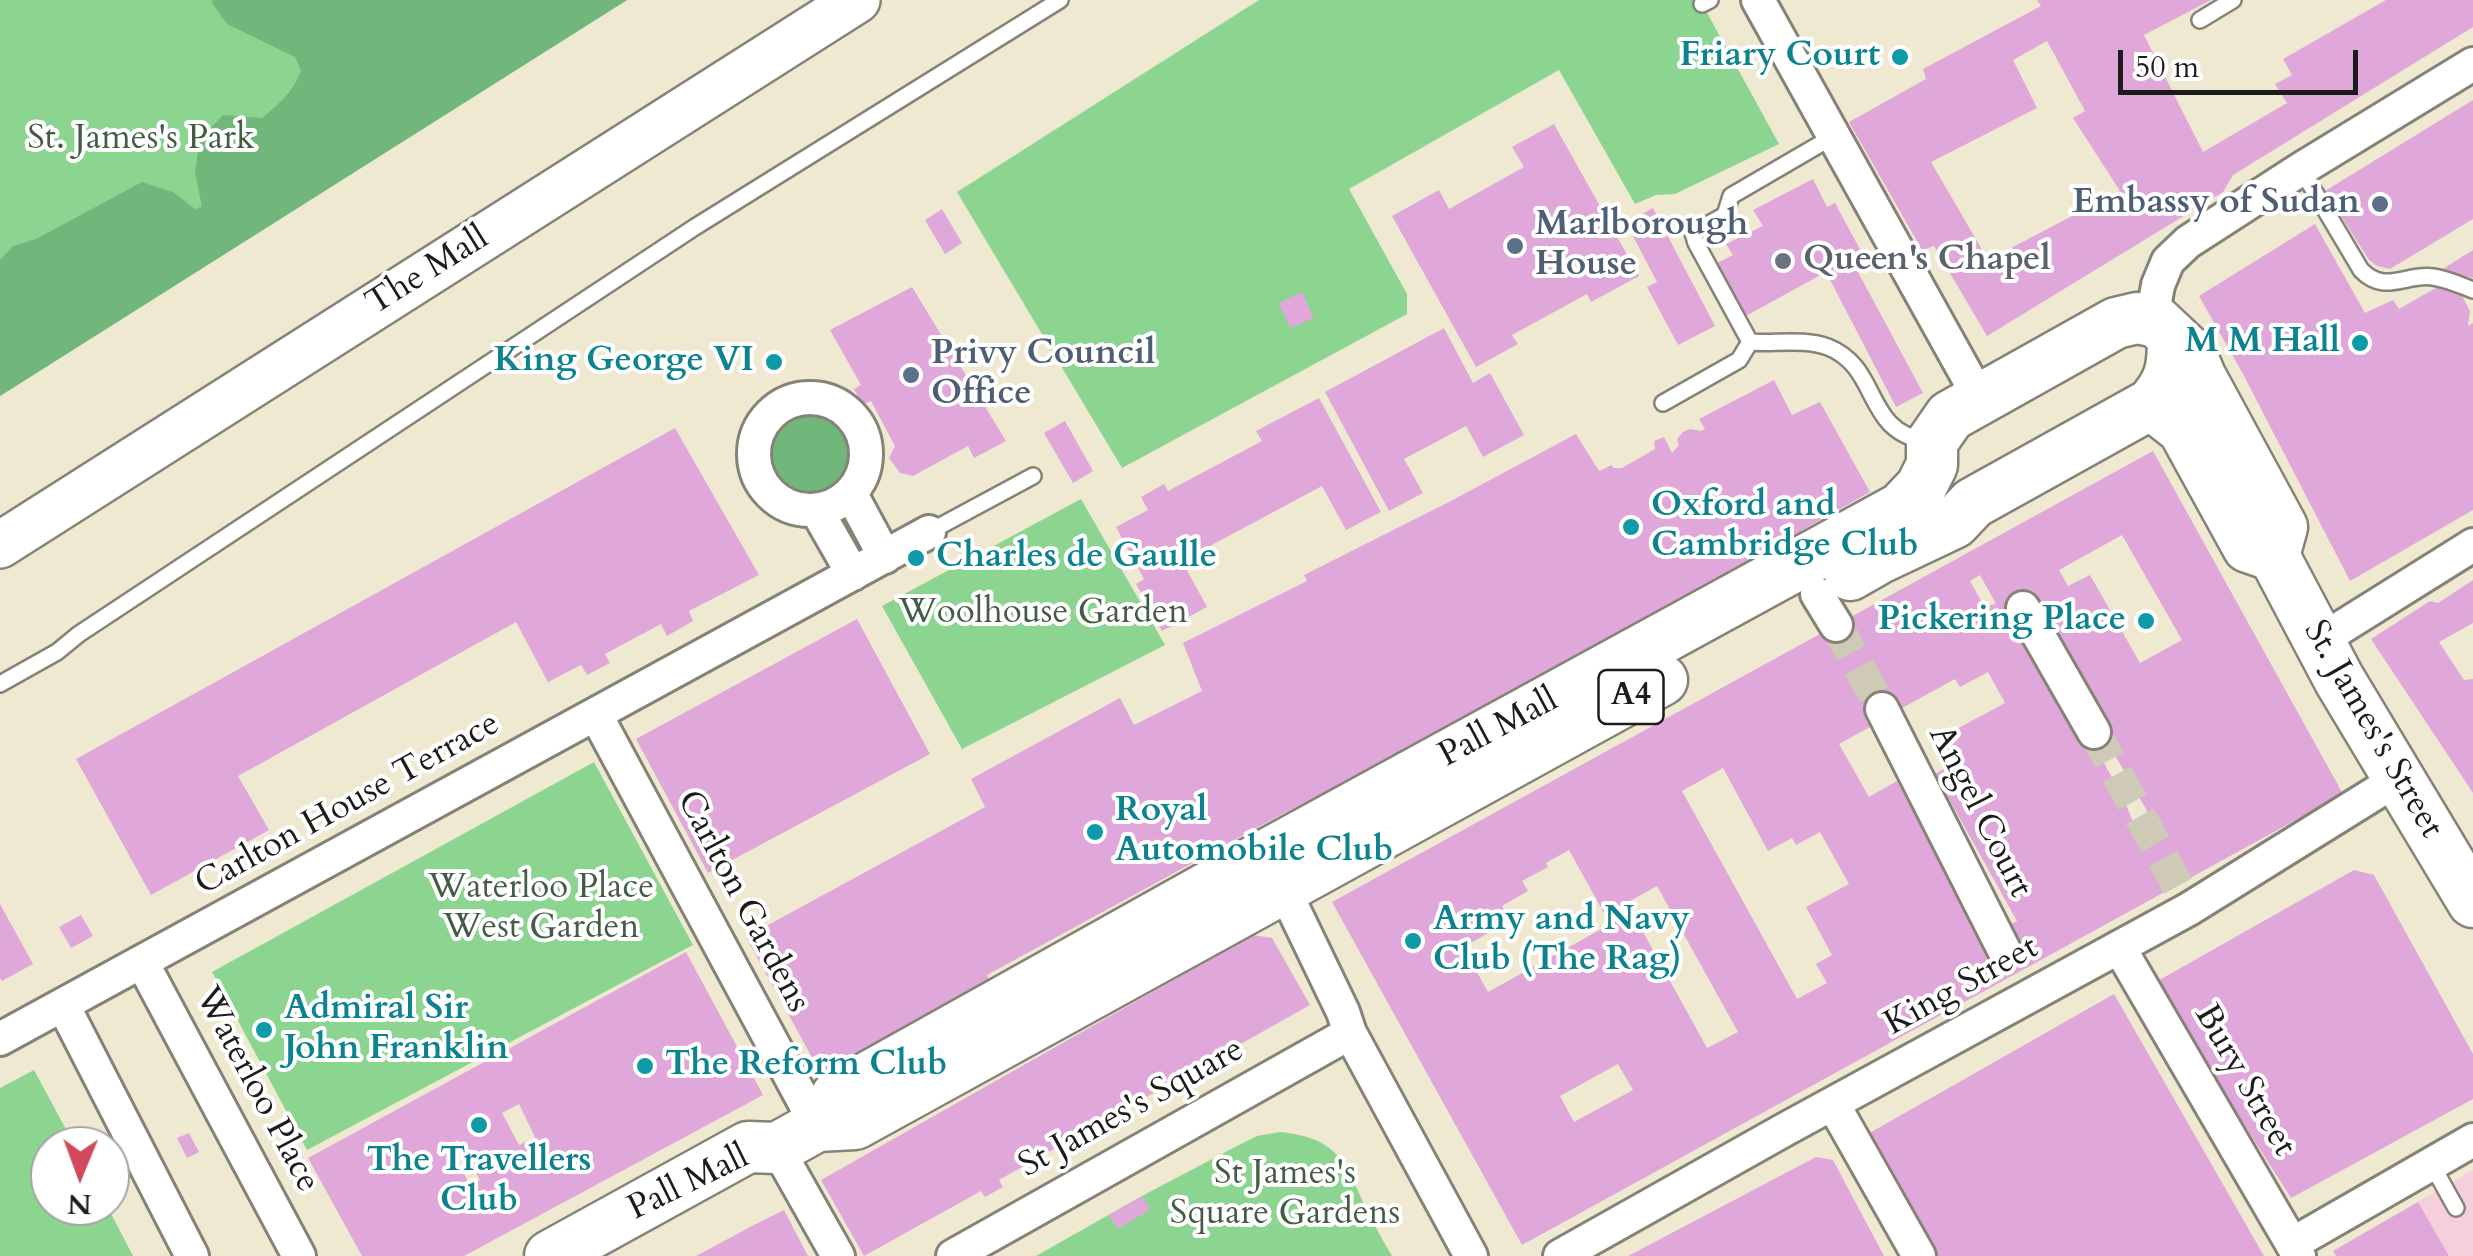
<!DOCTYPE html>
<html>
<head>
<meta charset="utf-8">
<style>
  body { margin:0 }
  #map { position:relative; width:2473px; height:1256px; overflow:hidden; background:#eee9d0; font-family:Cardo,serif }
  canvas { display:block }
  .north { position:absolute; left:30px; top:1126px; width:100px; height:100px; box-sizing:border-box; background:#fff; border:2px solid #a4a4a4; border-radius:50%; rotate:181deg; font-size:28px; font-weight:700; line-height:40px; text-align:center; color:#1c1c1c }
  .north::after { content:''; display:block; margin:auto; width:35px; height:45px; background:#d1495b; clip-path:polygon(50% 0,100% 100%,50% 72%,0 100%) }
  .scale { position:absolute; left:2118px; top:50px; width:240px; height:45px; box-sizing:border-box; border:5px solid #1c1c1c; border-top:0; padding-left:12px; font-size:30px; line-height:35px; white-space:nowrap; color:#1c1c1c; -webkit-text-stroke:8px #fff; paint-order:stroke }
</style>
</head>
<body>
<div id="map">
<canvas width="2473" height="1256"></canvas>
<div class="north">N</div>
<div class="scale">50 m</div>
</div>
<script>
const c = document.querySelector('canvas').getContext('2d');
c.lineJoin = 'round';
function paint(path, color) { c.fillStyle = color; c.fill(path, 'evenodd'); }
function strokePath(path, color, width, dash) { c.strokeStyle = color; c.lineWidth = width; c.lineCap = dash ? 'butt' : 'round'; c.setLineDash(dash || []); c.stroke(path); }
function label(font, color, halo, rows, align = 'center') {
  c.font = font + ' Cardo,serif'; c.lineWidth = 8; c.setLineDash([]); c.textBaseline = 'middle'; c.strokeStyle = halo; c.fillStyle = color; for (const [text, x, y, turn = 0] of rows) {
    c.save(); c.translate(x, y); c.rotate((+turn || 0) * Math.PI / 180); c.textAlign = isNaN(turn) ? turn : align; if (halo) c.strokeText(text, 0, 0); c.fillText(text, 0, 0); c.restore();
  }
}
const built = new Path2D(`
  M2473,1170V1256H2336L2333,1251Z`);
const green = new Path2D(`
  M0,0H627L0,396Z
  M1259,0H1700L1779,144L1675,194L1656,195L1635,204L1559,70L1349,189L1407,294V314L1122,468L957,192Z
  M1081,499L1165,645L962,749L882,606Z
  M594,762L693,945L307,1150L212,972Z
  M34,1070L75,1146H50V1206H107L133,1256H0V1088Z
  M1280,1132C1336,1138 1344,1159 1365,1206C1373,1223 1382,1239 1392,1256H1036L1142,1196L1235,1147L1257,1136Z`);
const forest = new Path2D(`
  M213,0H627L0,396V260L13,246L36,239L142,182L173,192L195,209L202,207L195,172L200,139L223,115L262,118C279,104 293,92 301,71L295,57L227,24L212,3Z
  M766 455a44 44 0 1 1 88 0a44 44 0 1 1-88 0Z`);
const building = new Path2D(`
  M2037,0H2211L2144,35L2203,152L2287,103L2275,84L2292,75L2283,59L2386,0H2473V27L2233,175L2223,192L1987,336L1934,246L1922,250L1849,122L1926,79L1923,69L2041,6ZM2047,41L2085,111L2073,118L2120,191L1988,260L1931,162L2037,108L2013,60Z
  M2473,100V219L2390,269L2377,266L2369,260L2325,191Z
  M1554,124L1639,276L1591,302L1587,294L1512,335L1518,344L1476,367L1392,216L1439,190L1449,209L1524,167L1512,147Z
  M1813,179L1827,207L1835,203L1862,253L1851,259L1923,393L1896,407L1826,272L1744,317L1715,264L1733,255L1726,244L1763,226L1753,210Z
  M1653,208L1715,326L1678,345L1647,287L1657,282L1626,223Z
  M942,209L962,243L945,254L925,220Z
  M2315,224L2365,313L2393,300L2399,309L2441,285L2460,292L2470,311L2468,326L2473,323V510L2350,581L2243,374L2199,296Z
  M2473,250V278L2441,270Z
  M912,287L1006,441L974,458L968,446L913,476L900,473L889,458L895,446L871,401L863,405L854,389L861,385L830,330Z
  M1302,292L1314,318L1290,328L1279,303Z
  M1444,328L1473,383L1490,373L1524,435L1483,457L1466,426L1404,459L1423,493L1389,511L1325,392Z
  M1774,380L1792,415L1820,402L1870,492L1801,531L1804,537L1542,680L1273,819L987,975L991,982L821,1074L746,937L985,807L971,779L1120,698L1134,725L1202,691L1183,643L1307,581L1304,575L1447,503L1576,434L1599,471L1612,465L1613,468H1622L1655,449L1654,441L1664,437L1672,453L1679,445L1677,439L1683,432L1690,429L1701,431L1705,429L1699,419Z
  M1319,398L1381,512L1346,530L1322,486L1182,561L1207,607L1162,631L1136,584L1144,579L1116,527L1148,510L1141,497L1164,484L1168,491L1262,441L1256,431Z
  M1065,421L1093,471L1073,483L1044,433Z
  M675,428L759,575L689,611L693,621L667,636L661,624L605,654L610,663L587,675L581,665L548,682L516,622L238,776L269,830L151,895L76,759Z
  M2153,451L2343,794L1522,1245L1332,902ZM2122,535L2182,640L2140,663L2090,575L2068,586L2059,570ZM1980,575L1996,604L1984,606L1970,581ZM2024,589L2097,724L2154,823L2141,818L2137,832L2123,797L2010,596ZM1988,672L2005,703L1940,738L1954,763L1935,774L2017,921L2005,927L1995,957L1897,781L1869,797L1839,744L1870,727L1865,718L1889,705L1893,713L1955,679L1960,687ZM1723,768L1768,851L1792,838L1796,845L1820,832L1849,884L1806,907L1832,955L1816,964L1827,983L1797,999L1682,791ZM1569,850L1605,915L1657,886L1738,1032L1707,1048L1632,912L1488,992L1463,947L1510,921L1502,906L1528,891L1522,881L1548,867L1546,863ZM1618,1064L1633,1090L1574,1122L1560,1096Z
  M2473,580V623L2439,642L2464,680L2473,679V793L2371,639L2430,601L2438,603Z
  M857,619L930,754L708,873L636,739Z
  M2354,870L2374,875L2473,1054V1099L2291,1198L2154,983Z
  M0,904L33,964L2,981L0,978Z
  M81,915L93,936L71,948L59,927Z
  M1253,935L1272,938L1310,1005L999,1180L1003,1187L985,1197L981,1191L864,1256L821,1180Z
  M686,952L763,1095L464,1256H362L308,1158ZM519,1104L535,1137L519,1145L502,1113ZM458,1140L480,1180L470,1185L448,1145Z
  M2114,994L2264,1256H1935L1866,1135Z
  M189,1133L199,1152L187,1158L177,1138Z
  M1816,1157L1833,1160L1884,1256H1628Z
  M1142,1196L1150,1210L1117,1229L1109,1215Z
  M2418,1202L2449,1256H2336L2333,1251Z
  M784,1210L808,1256H696L754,1225Z`);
const streetTunnel = new Path2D(`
  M1836,625L1882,709
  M2094,732L2178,886`);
const lane = new Path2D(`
  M1702,4L1710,0
  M2200,20L2233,0
  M1834,136L1731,196L1725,215L1693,233L1696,243L1750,342C1775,344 1804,338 1828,347C1881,368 1863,431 1926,441
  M2301,169L2361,270C2385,295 2406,273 2433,277C2447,279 2460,285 2473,290
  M1663,403L1739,360L1750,342
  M929,532L1033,476
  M0,684L57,652L79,634L695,227L1060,0
  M2431,1163L2456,1208`);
const street = new Path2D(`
  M1758,0L1980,399
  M2152,319L2158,285L2168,261L2188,242L2301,169L2473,64
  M754 454a56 56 0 1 1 112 0a56 56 0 1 1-112 0Z
  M851,494L885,557
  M817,511L853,574
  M1817,594L1836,625
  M2023,608L2094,732
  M2318,642L2473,545
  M1882,709L2005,952
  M596,715L817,1126
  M1276,873L1343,1012L1350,1033L1471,1256
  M2119,947L2299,1256
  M142,962L299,1256
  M63,1005L192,1256
  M0,1039L929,532
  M1833,1104L1919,1256
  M777,1148L838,1256
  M2292,1244L2473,1140
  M953,1256L1350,1033
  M1560,1256L1784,1130L2189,909L2398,779`);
const secondary = new Path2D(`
  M0,545L857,0`);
const primary = new Path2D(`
  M2151,404L2183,429L2248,547L2274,556
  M1850,575L1878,559L1954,523L1973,503L2151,404C2171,382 2173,367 2173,338
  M817,1126L838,1094L1266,855L1901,508L1921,487L1932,465V442L1950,416L2116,323L2137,318L2157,322L2191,354L2200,376L2282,527L2274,556L2339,679L2473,902
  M550,1256L748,1147L777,1148L817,1126L855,1124L1662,680`);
const markers = [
  [1900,57,10,"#0f9aa8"],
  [2380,204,10,"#5c6f8a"],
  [1515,246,10,"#5c6f8a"],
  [1783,261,10,"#6b7280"],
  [2360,343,10,"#0f9aa8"],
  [774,362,10,"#0f9aa8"],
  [911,375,10,"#5c6f8a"],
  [1631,527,10,"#0f9aa8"],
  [916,558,10,"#0f9aa8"],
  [2146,621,10,"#0f9aa8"],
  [1095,832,10,"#0f9aa8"],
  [1413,941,10,"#0f9aa8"],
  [264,1030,10,"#0f9aa8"],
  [645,1066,10,"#0f9aa8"],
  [479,1125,10,"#0f9aa8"]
];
const shields = [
  [1631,697,65]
];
const shieldNames = [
  ["A4",1631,697]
];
const cultureNames = [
  ["Friary Court",1880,57,"right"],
  ["M M Hall",2340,343,"right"],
  ["King George VI",754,362,"right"],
  ["Oxford and",1651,507],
  ["Cambridge Club",1651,547],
  ["Charles de Gaulle",936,558],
  ["Pickering Place",2126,621,"right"],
  ["Royal",1115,812],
  ["Automobile Club",1115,852],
  ["Army and Navy",1433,921],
  ["Club (The Rag)",1433,961],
  ["Admiral Sir",284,1010],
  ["John Franklin",284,1050],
  ["The Reform Club",665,1066],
  ["The Travellers",479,1162,"center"],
  ["Club",479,1202,"center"]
];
const parkNames = [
  ["St. James's Park",141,140],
  ["Woolhouse Garden",1043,614],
  ["Waterloo Place",541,889],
  ["West Garden",541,929],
  ["St James's",1285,1175],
  ["Square Gardens",1285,1215]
];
const serviceNames = [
  ["Embassy of Sudan",2360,204,"right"],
  ["Marlborough",1535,226],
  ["House",1535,266],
  ["Privy Council",931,355],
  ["Office",931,395]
];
const worshipNames = [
  ["Queen's Chapel",1803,261]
];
const streetNames = [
  ["The Mall",428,272,-32],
  ["Pall Mall",1499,729,-28],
  ["St. James's Street",2372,730,60],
  ["Carlton House Terrace",348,805,-29],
  ["Angel Court",1979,812,63],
  ["Carlton Gardens",742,902,62],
  ["King Street",1962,987,-29],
  ["Bury Street",2244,1081,60],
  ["Waterloo Place",256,1090,62],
  ["St James's Square",1132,1109,-29],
  ["Pall Mall",689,1184,-26]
];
paint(built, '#f5cfdb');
paint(green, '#8cd591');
paint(forest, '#71b67b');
paint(building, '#e0a8da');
strokePath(streetTunnel, '#cecab5', 32, [32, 16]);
strokePath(lane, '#858276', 20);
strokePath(street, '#858276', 38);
strokePath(secondary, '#858276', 50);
strokePath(primary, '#858276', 55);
strokePath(lane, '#fff', 15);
strokePath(street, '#fff', 32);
strokePath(secondary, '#fff', 45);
strokePath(primary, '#fff', 50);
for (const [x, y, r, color] of markers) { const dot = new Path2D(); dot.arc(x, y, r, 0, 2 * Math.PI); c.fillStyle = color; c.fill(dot); strokePath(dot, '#fff', 4); }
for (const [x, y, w] of shields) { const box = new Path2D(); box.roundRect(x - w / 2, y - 27, w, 54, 8); c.fillStyle = '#fff'; c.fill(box); strokePath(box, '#1c1c1c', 2.5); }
label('bold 32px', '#1c1c1c', null, shieldNames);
label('bold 35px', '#0d838f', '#fff', cultureNames, 'left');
label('35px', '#435d45', '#fff', parkNames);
label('bold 35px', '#4e5e75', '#fff', serviceNames, 'left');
label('bold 35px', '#5b616d', '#fff', worshipNames, 'left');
label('35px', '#1c1c1c', '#fff', streetNames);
</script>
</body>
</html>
